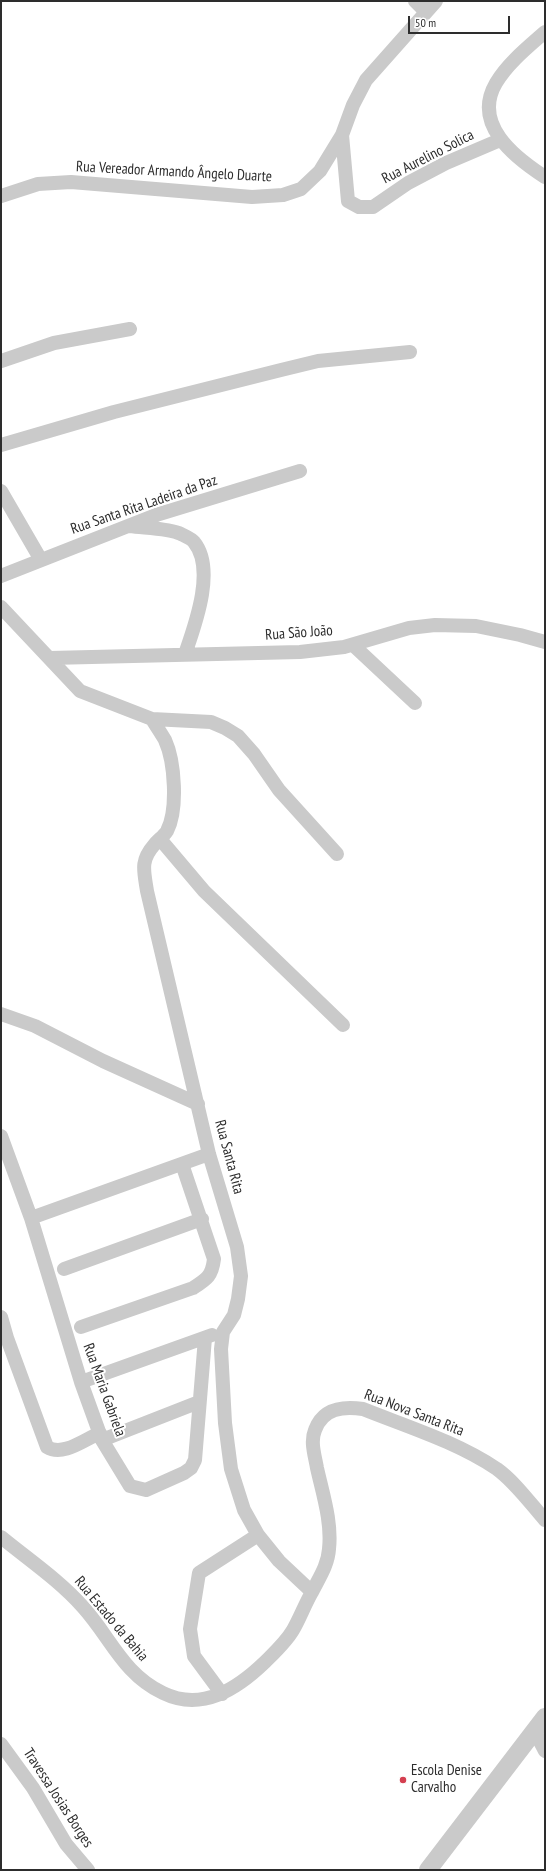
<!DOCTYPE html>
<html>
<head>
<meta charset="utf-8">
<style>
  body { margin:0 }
  #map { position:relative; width:546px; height:1871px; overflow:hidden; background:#fff; font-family:"PT Sans Narrow",sans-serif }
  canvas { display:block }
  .frame { position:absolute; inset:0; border:2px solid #2d2d2d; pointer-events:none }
  .scale { position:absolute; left:408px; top:16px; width:102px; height:18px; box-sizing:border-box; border:2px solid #2d2d2d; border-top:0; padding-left:5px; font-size:12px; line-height:14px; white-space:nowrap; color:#2d2d2d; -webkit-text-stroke:3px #fff; paint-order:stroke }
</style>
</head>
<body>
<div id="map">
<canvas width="546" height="1871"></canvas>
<div class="frame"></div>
<div class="scale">50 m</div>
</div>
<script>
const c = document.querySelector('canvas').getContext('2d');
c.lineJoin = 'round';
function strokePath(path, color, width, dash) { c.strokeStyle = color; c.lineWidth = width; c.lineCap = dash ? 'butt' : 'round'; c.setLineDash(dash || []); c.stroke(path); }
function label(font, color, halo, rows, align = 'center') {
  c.font = font + ' "PT Sans Narrow",sans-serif'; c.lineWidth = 4; c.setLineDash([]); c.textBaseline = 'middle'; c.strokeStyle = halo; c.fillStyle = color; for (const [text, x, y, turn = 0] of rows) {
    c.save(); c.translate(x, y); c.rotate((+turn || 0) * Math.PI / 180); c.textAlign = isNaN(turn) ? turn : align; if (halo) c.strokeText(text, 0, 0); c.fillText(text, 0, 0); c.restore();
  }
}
const minor = new Path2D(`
  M415,1L426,12
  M436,1L366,80L353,105L342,135L348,201L359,207H373L408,183L446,163L500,140
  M545,32C528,47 508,63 496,83C472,124 514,157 545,177
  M1,196L38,184L71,182L252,197L283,195L301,189L320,171L342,135
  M1,361L54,343L130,329
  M1,445L114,412L281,370L318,361L410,352
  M1,491L41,560
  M130,526C144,528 169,528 181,534C185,536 192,539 194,542C216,569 195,625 185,654
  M1,576L156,515L300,471
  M1,607L80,691L152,719L211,722L225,728L238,736L254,754L279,790L337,854
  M353,645L415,703
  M50,658L300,652L344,647L409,628L435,625L476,626L520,635L545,642
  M152,719C156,726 161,733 165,740C175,762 178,810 167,831C164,836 158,840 154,845C140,861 144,871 147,891L209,1154L237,1247L241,1276L238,1299L234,1315L223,1332L221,1349L225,1423L231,1469L244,1510L258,1535L279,1561L312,1592
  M160,839L204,891L343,1025
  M1,1014L35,1026L103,1061L198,1104
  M1,1136L31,1218L81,1382L102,1440L130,1486L146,1490L184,1473L191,1468L195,1460L205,1338
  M31,1218L209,1154
  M64,1269L202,1219
  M1,1317L7,1338L47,1447C63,1457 85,1439 100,1433
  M81,1327L193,1288C207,1279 212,1276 214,1259L182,1164
  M81,1382L212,1335
  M102,1440L199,1402
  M1,1537C29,1560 59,1580 83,1607C111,1638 123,1674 163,1693C202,1712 237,1689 265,1662C274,1653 286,1642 293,1630C300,1618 305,1604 312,1592C319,1578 328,1565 329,1549C332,1522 323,1495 317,1468C315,1456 310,1442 315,1430C323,1408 343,1406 363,1409C408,1427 457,1442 497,1469C515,1482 530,1503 545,1520
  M222,1694L194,1656L190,1629L199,1573L258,1535
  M535,1732L545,1751
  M1,1744L33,1788L66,1844L88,1870`);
const tertiary = new Path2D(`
  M428,1870L545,1717`);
const markers = [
  [403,1780,4,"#d43f50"]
];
const streetNames = [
  ["Rua Aurelino Solica",428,157,-27],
  ["Rua Vereador Armando Ângelo Duarte",174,172,3],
  ["Rua Santa Rita Ladeira da Paz",144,505,-19],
  ["Rua São João",299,633,-4],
  ["Rua Santa Rita",229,1157,75],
  ["Rua Maria Gabriela",104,1390,70],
  ["Rua Nova Santa Rita",414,1413,21],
  ["Rua Estado da Bahia",111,1619,50],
  ["Travessa Josias Borges",58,1798,57]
];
const poiNames = [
  ["Escola Denise",411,1771],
  ["Carvalho",411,1788]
];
strokePath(minor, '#cacaca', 14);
strokePath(tertiary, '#cacaca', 18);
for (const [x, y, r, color] of markers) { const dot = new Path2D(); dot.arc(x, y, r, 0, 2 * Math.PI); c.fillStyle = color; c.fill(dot); strokePath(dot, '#fff', 1.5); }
label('15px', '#2d2d2d', '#fff', streetNames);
label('15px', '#2d2d2d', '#fff', poiNames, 'left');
</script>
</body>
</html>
